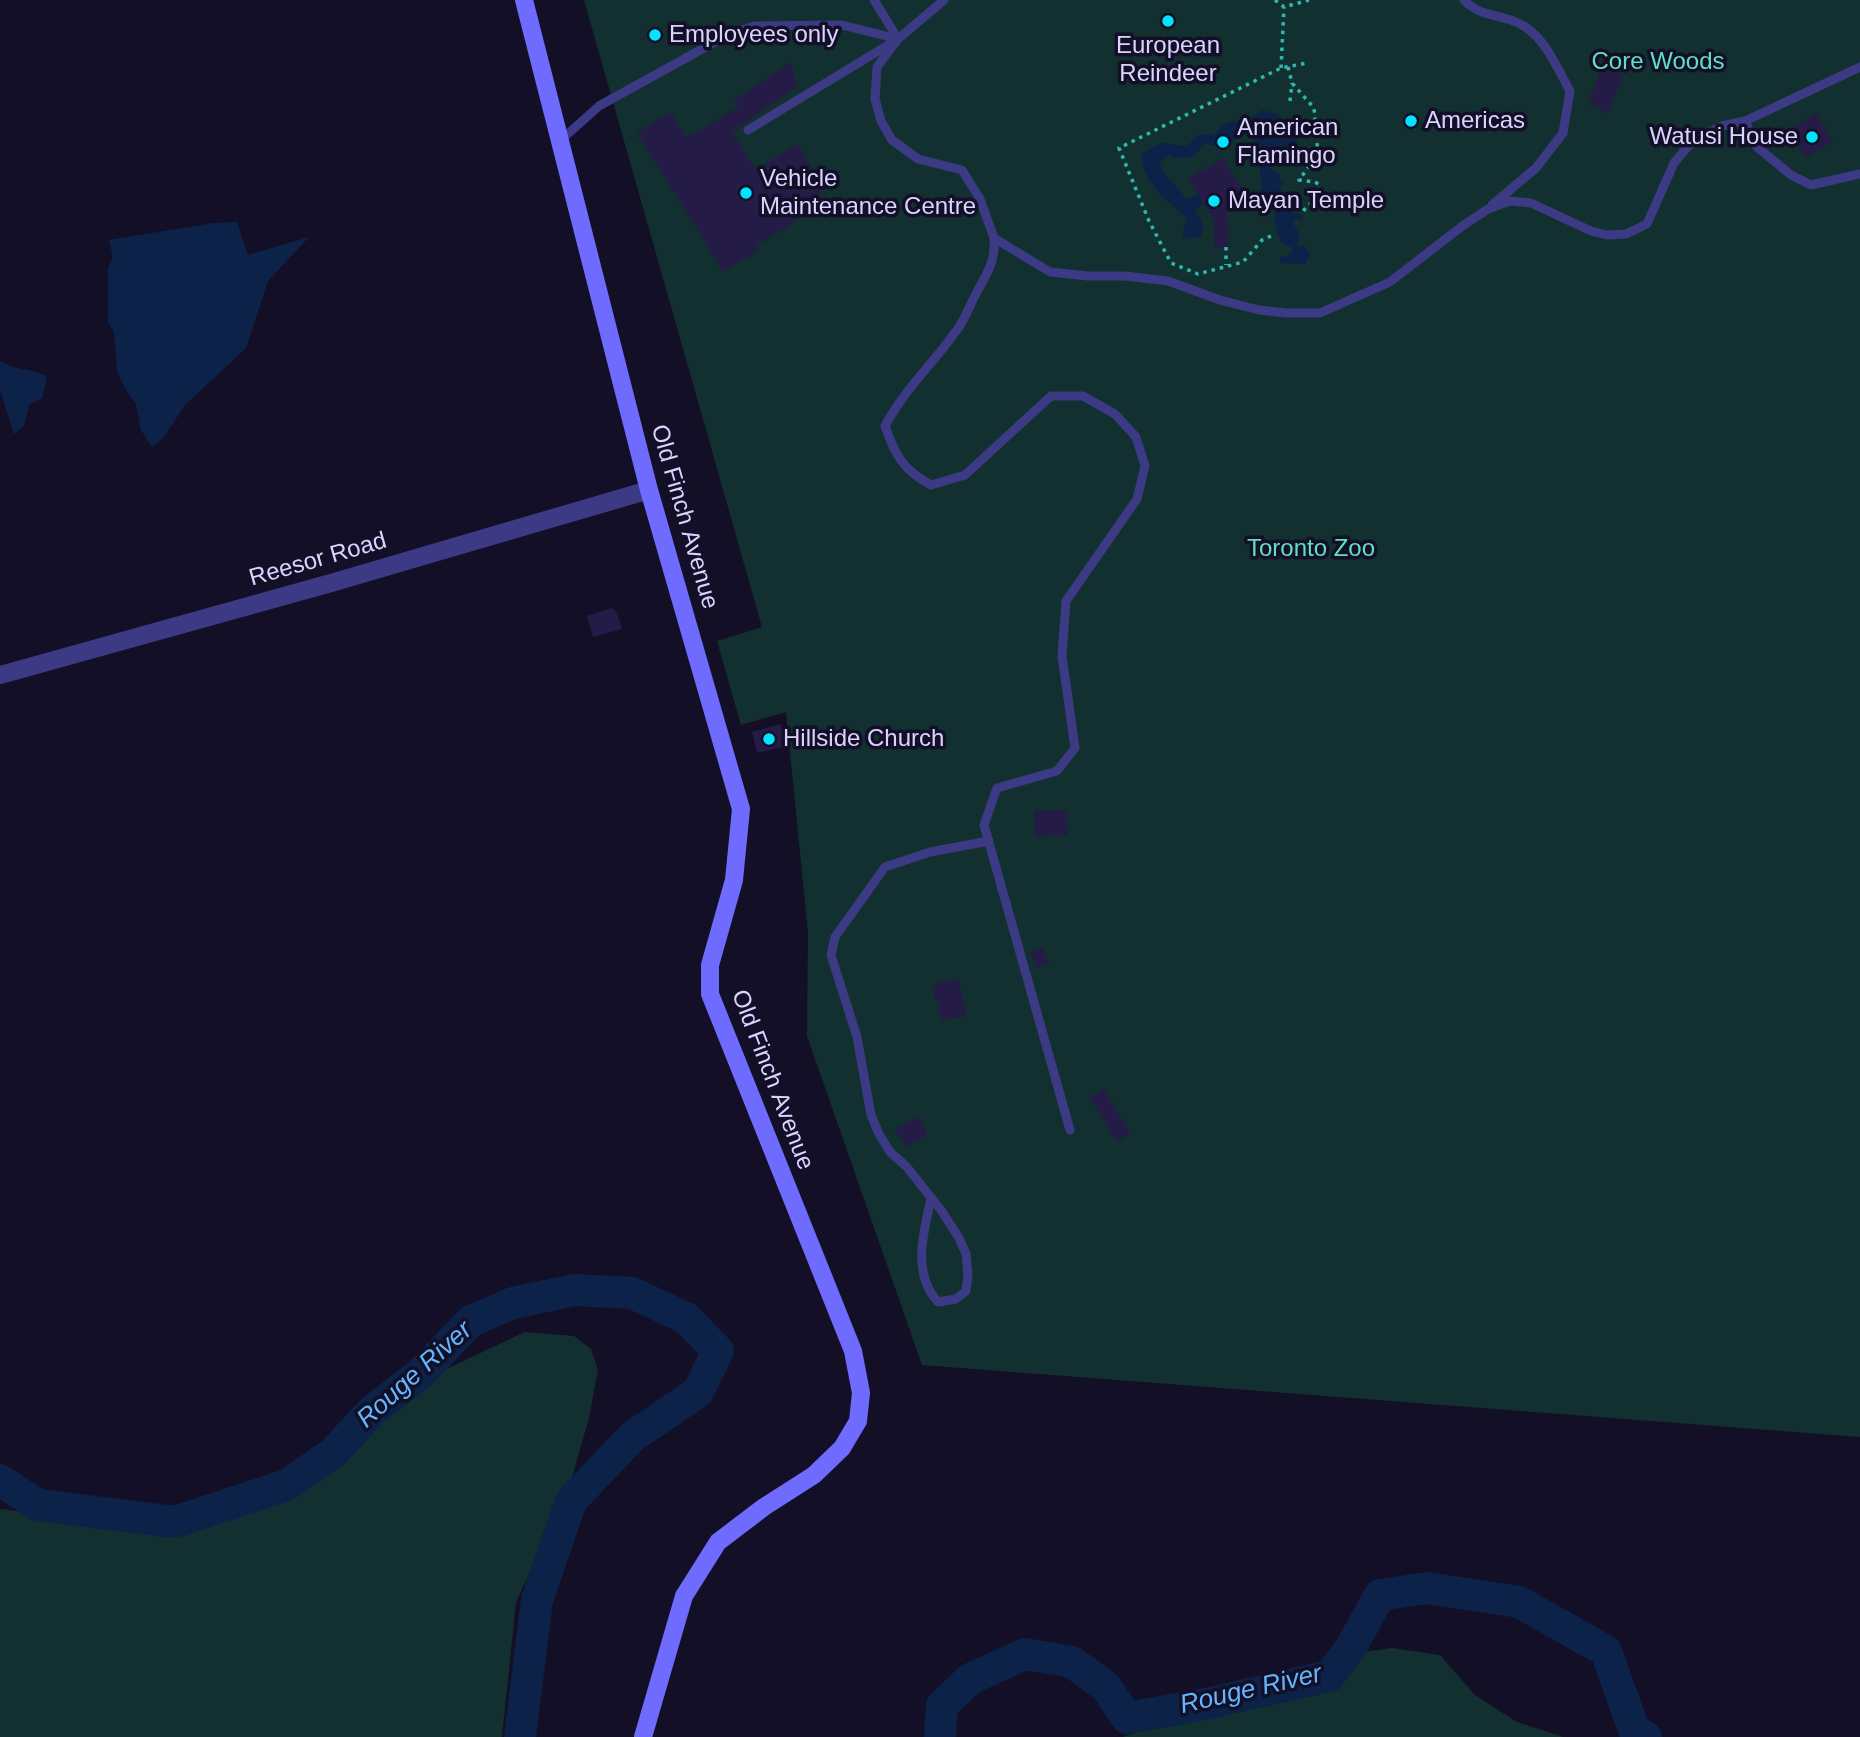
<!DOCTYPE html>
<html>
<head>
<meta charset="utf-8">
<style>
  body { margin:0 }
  canvas { display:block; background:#130f26 }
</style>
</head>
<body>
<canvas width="1860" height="1737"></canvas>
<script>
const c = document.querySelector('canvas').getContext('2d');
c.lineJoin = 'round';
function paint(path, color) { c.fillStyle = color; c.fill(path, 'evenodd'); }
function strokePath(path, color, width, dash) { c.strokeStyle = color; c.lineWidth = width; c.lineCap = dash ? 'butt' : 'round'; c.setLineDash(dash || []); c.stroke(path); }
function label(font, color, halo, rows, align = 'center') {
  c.font = font + ' Helvetica,sans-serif'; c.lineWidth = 7; c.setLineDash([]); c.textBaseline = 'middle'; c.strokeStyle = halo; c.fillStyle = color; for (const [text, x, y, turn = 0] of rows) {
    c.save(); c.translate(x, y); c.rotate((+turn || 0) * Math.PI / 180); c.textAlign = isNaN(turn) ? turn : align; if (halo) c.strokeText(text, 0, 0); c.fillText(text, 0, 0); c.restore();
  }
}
const green = new Path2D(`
  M584,0H1860V1437L922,1365L807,1036L808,933L786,712L741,725L717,641L762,627Z
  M525,1332L574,1336L591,1349L598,1370L589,1418L568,1491L516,1602L502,1737H0V1509L182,1530L272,1495L444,1370Z
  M1392,1648L1440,1655L1475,1695L1517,1722L1563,1737H1123L1350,1654Z`);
const water = new Path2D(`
  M1263,110L1276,114L1297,128V143L1280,153L1270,168L1280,175L1279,180L1285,183L1280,185L1281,194L1290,200L1288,211L1302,215L1303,222L1296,219L1293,224L1300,234L1297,244L1299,248L1303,244L1310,254L1305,264L1280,263L1281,256H1288L1292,251V247L1282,244L1276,231L1275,210L1265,202L1260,205L1256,203V198C1267,191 1261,184 1260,173C1259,167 1262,163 1262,157C1263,145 1253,136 1243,133L1227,146L1205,144L1191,158H1175L1169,155L1159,163C1164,177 1178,186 1186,199L1198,195L1203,203L1195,210L1203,225L1201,236L1191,239L1182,236L1187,219C1169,200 1141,184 1142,153L1161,143L1187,146L1198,135L1215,134C1227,119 1230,123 1246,119C1252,117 1258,113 1263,110Z
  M237,222L248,255L309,237L268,281L246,348L185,405L162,440L152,447L141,430L136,404L127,392L117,372L114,332L108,322V269L113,257L109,240L213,223Z
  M0,361C16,371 30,367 47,377L42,398L29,405L24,426L14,434L0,390Z`);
const river = new Path2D(`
  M0,1480L38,1505L175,1522L287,1485L334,1452L372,1411L420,1374L471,1321L513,1303L575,1290L632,1293L686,1318L718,1351L698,1392L632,1437L571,1501L537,1600L520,1737
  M940,1737L942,1706L970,1679L1025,1654L1072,1662L1106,1687L1127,1718L1205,1704L1329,1676L1350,1649L1380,1595L1427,1588L1519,1602L1606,1651L1634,1730L1646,1737`);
const building = new Path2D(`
  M791,61L797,87L732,132L756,170L797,144L825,189L812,197L818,207L756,246L759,250L724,272L637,133L671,112L687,138L738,107L734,101Z
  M1609,68L1624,75L1607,113L1591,105L1593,101L1589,99L1602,70L1607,72Z
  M1816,113L1833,141L1806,158L1789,130Z
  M1223,158L1243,191L1226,199L1229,247H1214V220L1188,179Z
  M612,608L617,613L622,629L593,637L587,616Z
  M781,724L787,746L757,753L752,732Z
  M1067,810L1068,835L1035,836L1034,811Z
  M1043,948L1049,962L1037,968L1030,951Z
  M958,978L967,1015L942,1021L932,985Z
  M1104,1089L1130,1133L1117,1142L1090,1098Z
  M918,1116L928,1134L906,1147L895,1130Z`);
const path = new Path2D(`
  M1275,0L1284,7L1309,0
  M1288,67L1292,83L1314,108L1318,154L1299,180L1315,182L1320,185L1317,197L1301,213
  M1281,68L1284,7
  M1290,101L1292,83
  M1271,236L1262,240L1243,262L1198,274L1171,263L1149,221L1119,148L1281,68L1307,63
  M1226,247V265`);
const lane = new Path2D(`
  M944,0L898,39L877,67L875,99L881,121L892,140L918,159L962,170L980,199L994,238L1050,272L1088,276H1125L1168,281L1220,300L1259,310L1286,313H1320L1390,282L1461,227L1488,209L1510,201L1531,203L1591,231L1607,235L1626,234L1647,224L1674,163L1695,138L1722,126L1745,121L1860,67
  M1464,0C1479,16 1498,14 1518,23C1544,34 1557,68 1570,91L1563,133L1536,168L1492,205
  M1745,121L1757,147L1791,175L1811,185L1860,174
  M748,130L898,39L874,0
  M561,140L599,106L731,33L755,26L842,25L898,39
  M994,238C995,261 990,268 979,288C972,300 967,315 959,327C935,362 906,387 885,426C895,455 903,470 931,485L965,475L1051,396H1083L1115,414L1136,437L1145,466L1137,499L1066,601L1062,656L1075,748L1057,771L997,788L984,825L1070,1130
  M931,1199C923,1233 912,1274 938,1302L956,1299L966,1291L968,1275L966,1254L959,1238L941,1210L906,1166L890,1152L879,1134L871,1115L857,1037L831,955L835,937L885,867L930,852L989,841`);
const street = new Path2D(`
  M0,675L331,583L649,490`);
const secondary = new Path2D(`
  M524,0L649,490L741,809L734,880L710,965V994L853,1351L861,1393L858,1421L842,1448L814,1475L764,1507L718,1542L684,1596L643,1737`);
const markers = [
  [1168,21,7,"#00e5ff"],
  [655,35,7,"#00e5ff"],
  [1411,121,7,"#00e5ff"],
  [1812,137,7,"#00e5ff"],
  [1223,142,7,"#00e5ff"],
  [746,193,7,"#00e5ff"],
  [1214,201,7,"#00e5ff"],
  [769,739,7,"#00e5ff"]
];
const poiNames = [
  ["Employees only",669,35],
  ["European",1168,46,"center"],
  ["Reindeer",1168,74,"center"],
  ["Americas",1425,121],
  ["American",1237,128],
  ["Flamingo",1237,156],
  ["Watusi House",1798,137,"right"],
  ["Vehicle",760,179],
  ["Maintenance Centre",760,207],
  ["Mayan Temple",1228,201],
  ["Hillside Church",783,739]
];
const parkNames = [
  ["Core Woods",1658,62],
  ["Toronto Zoo",1311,549]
];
const streetNames = [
  ["Old Finch Avenue",684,517,74],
  ["Reesor Road",318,560,-16],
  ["Old Finch Avenue",772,1080,69]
];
const waterNames = [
  ["Rouge River",415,1375,-42],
  ["Rouge River",1251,1690,-13]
];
paint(green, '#12302f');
paint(water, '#0c2248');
strokePath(river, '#0c2248', 32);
paint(building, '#241b47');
strokePath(path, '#2fb8b0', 3.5, [3.5, 5]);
strokePath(lane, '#3d3a85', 9);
strokePath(street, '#3d3a85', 18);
strokePath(secondary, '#6f6bff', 18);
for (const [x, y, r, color] of markers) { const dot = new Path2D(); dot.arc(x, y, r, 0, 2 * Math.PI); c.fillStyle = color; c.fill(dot); strokePath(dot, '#130f26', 2.5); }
label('24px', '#d9d4ff', '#130f26', poiNames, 'left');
label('24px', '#5fe0c0', '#130f26', parkNames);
label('24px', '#d9d4ff', '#130f26', streetNames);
label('italic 26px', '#62b6ff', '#130f26', waterNames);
</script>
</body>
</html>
